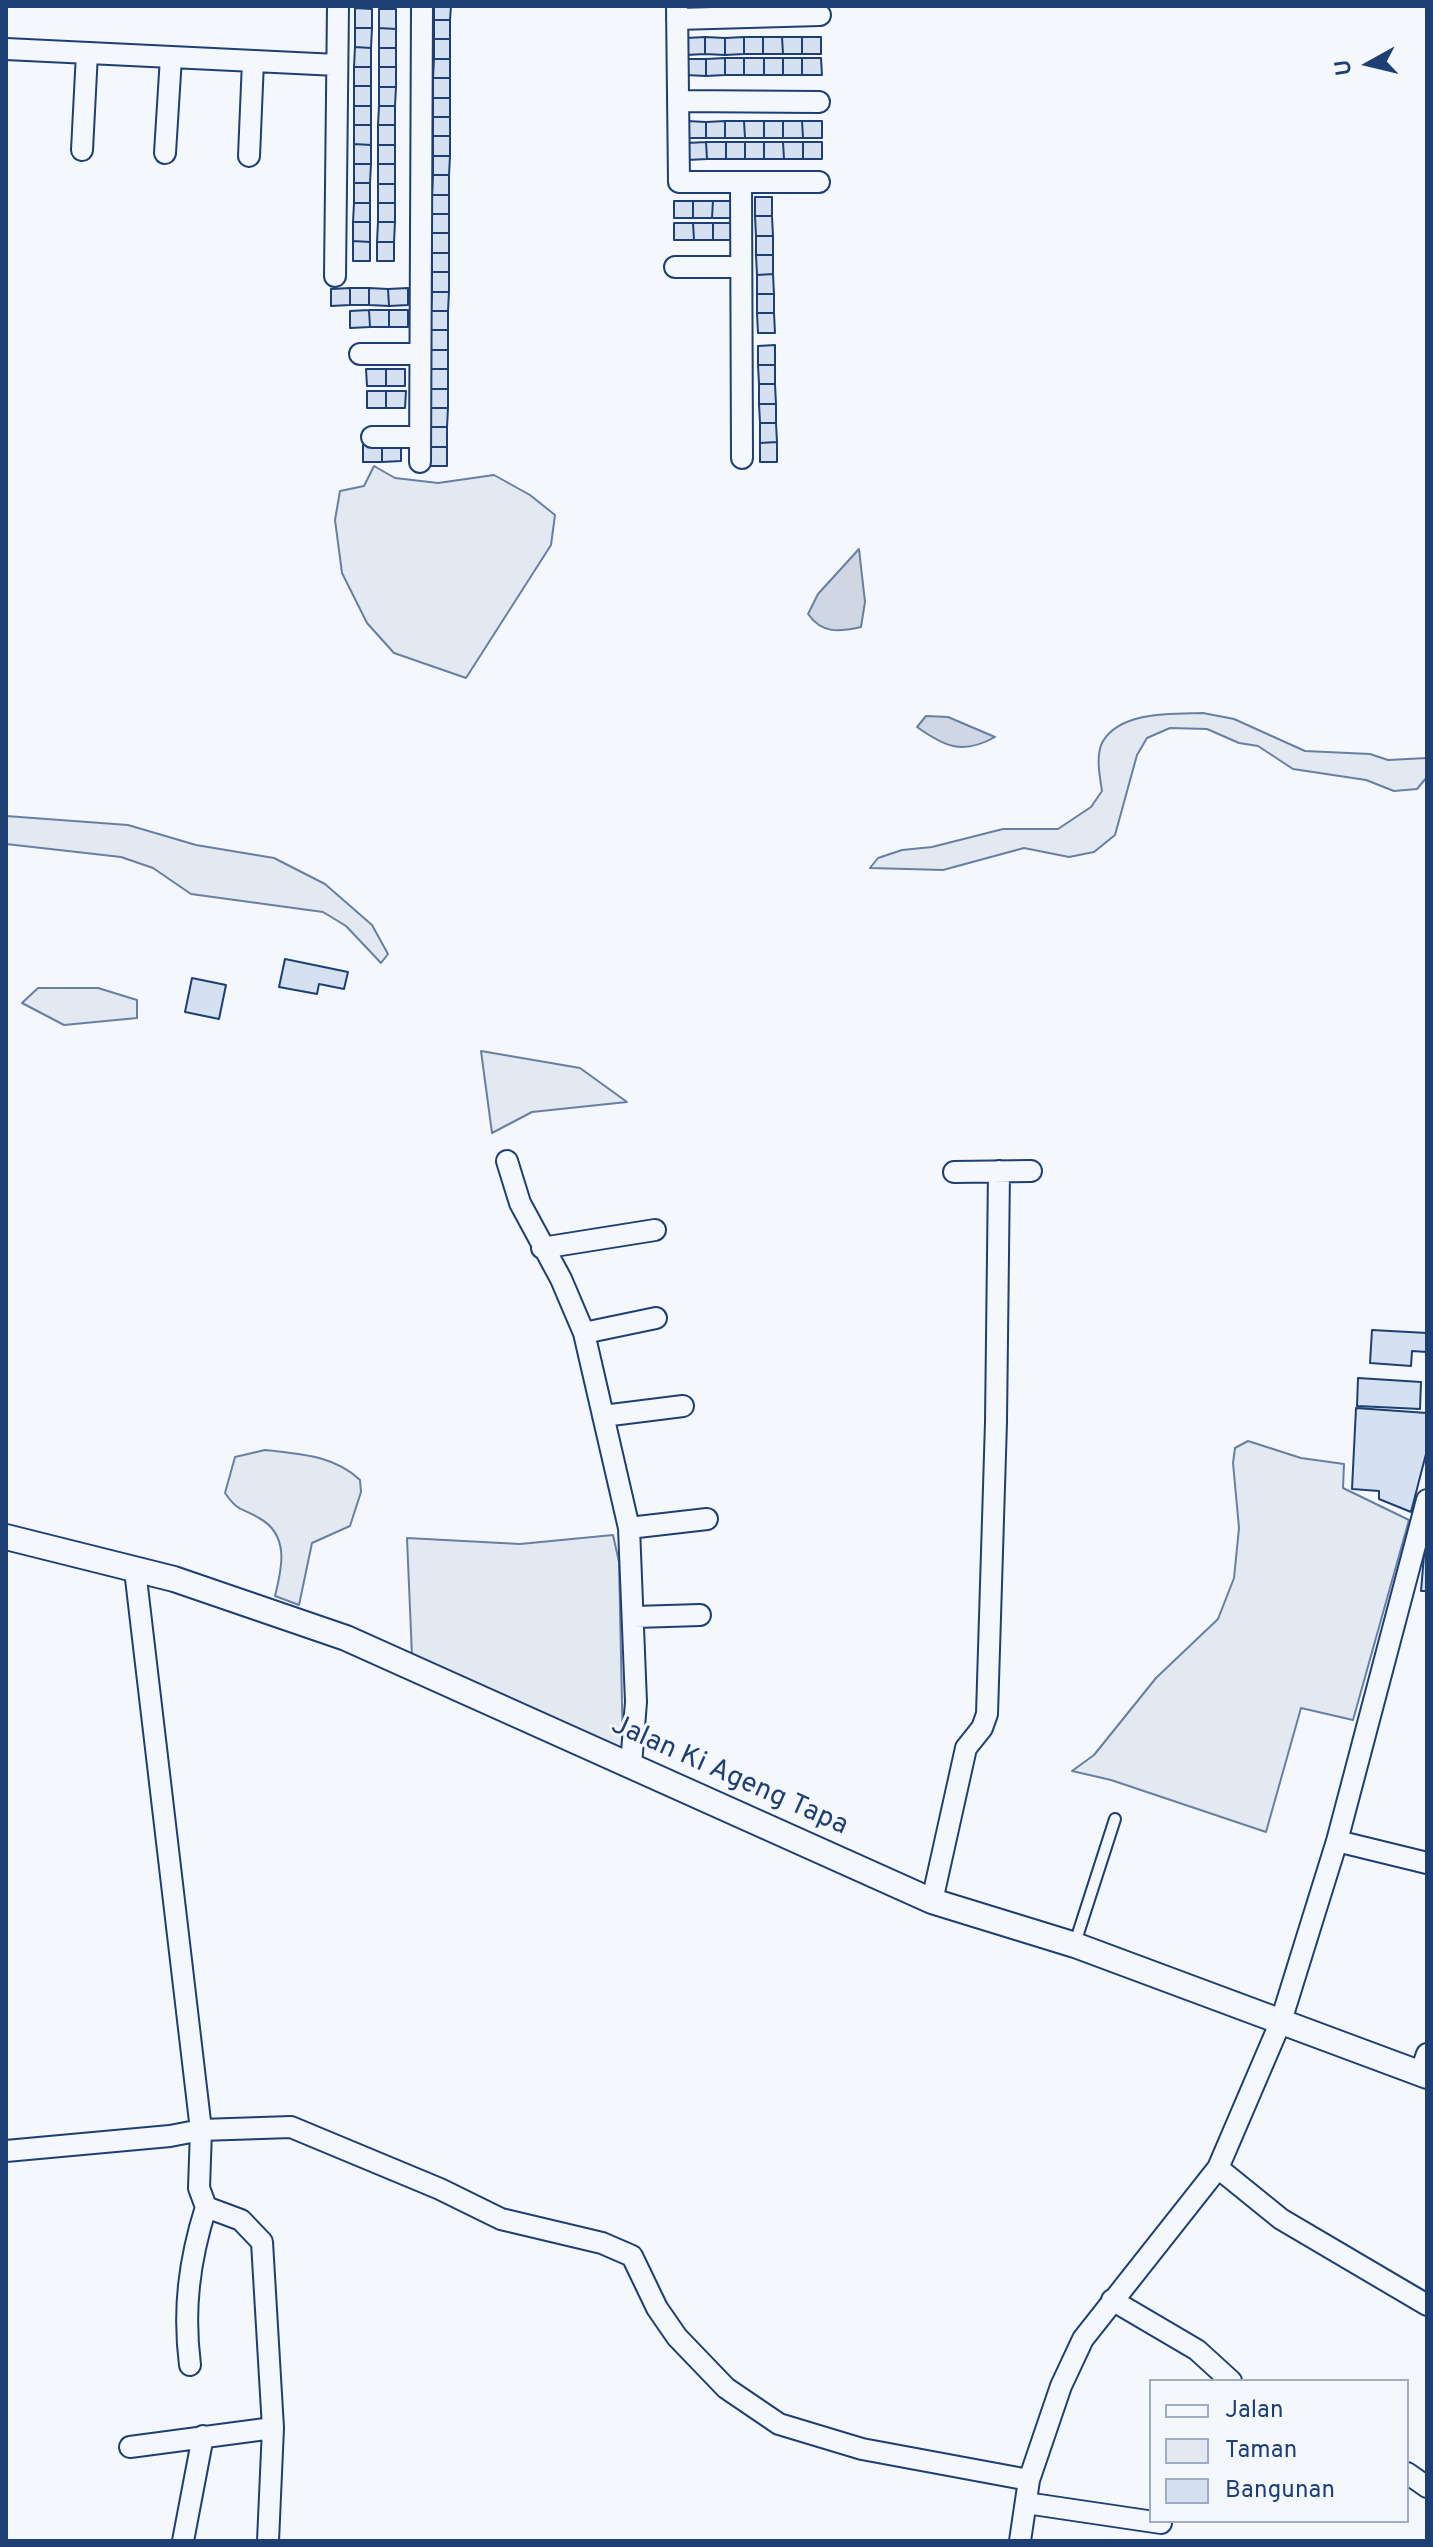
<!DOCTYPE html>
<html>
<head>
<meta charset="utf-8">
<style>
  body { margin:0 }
  #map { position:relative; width:1433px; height:2547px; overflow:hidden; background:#f4f7fb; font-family:Overpass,sans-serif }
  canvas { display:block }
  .frame { position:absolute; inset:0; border:8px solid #1d3f73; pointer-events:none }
  .legend { position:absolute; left:1149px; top:2379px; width:260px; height:144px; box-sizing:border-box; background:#f4f7fb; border:2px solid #9eadc5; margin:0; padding:10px 14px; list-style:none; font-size:24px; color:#1d3f73 }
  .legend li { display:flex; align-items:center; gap:16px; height:40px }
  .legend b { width:40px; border:2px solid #9eadc5 }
  .north { position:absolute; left:1329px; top:24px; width:80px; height:80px; -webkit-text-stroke:6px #f4f7fb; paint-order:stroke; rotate:262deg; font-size:22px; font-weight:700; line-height:32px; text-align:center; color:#1d3f73 }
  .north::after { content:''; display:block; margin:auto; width:28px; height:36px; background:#1d3f73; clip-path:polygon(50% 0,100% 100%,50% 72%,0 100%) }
</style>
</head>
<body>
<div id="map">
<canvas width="1433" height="2547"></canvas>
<div class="frame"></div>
<ul class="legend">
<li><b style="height:10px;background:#f4f7fb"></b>Jalan</li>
<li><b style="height:22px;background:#e3e9f0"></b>Taman</li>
<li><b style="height:22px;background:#d5e0f0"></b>Bangunan</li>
</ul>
<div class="north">U</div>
</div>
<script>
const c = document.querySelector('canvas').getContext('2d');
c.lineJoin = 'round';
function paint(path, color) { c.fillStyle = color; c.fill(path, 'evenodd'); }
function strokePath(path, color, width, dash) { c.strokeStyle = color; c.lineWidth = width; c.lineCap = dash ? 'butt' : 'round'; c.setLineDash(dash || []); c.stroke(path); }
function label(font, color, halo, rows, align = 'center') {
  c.font = font + ' Overpass,sans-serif'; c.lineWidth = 6; c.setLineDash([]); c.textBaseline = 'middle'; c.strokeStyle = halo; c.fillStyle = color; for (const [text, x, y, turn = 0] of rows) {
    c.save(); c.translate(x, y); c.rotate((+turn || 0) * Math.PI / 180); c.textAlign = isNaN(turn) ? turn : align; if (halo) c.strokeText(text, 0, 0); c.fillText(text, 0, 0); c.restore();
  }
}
const green = new Path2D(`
  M374,466L395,478L438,483L494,475L530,495L555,515L551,545L466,678L394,653L367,623L342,573L335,520L340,491L364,486Z
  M1203,713L1234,719L1305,751L1370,754L1388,760L1427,758V777L1417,789L1394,791L1366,780L1293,769L1258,746L1239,743L1207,729L1170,728L1147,738L1137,755L1115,835L1094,852L1069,857L1024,848L943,870L870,868L878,858L902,850L932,847L1003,829H1058L1091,807L1102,791C1100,777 1095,755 1103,741C1122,711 1172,714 1203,713Z
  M6,816L128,825L196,845L274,858L325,884L372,925L388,954L381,963L346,926L323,912L191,894L153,868L121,857L6,844Z
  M38,988H98L137,1000V1018L64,1025L22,1003Z
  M481,1051L580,1068L627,1102L532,1112L492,1133Z
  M1248,1441L1301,1458L1344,1464L1343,1488L1409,1520L1353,1720L1301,1708L1266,1832L1111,1780L1072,1771L1094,1755L1156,1678L1218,1619L1234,1578L1239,1528L1233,1463L1235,1448Z
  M265,1450C299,1454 334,1455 360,1480L361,1492L350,1526L312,1543L299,1605L275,1596C282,1568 290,1535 259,1518C241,1507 239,1513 225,1493L235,1457Z
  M613,1535L619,1562L623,1750L412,1656L407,1538L520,1544Z`);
const water = new Path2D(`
  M859,549L865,602L861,627C839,632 822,634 808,614L818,594Z
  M926,716L948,717L995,737C963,755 945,747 917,727Z`);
const building = new Path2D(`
  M434,6H451L450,20H434Z
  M355,8L372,9V28H355Z
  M379,9H396V29L379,28Z
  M434,20H450V39H434Z
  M355,28H372L371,48L355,47Z
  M379,28L396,29V48H379Z
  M705,37V54L686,55V38Z
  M705,37L725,38V55L705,54Z
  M744,37V54L725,55V38Z
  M744,37H763V54H744Z
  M763,37H782L783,54H763Z
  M782,37H802V54H783Z
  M802,37H821V54H802Z
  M434,39H450V59H434Z
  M355,47L371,48V67H354Z
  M379,48H396V67H379Z
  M725,58H744V75H725Z
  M725,58V75L706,76V59Z
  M744,58H764V75H744Z
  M764,58H783V75H764Z
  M783,58H802V75H783Z
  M802,58H821L822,75H802Z
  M434,59H450V78H433Z
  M686,59H706V76L686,75Z
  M354,67H371V86H354Z
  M379,67H396V87H379Z
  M433,78H450V98H433Z
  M354,86H371V106H354Z
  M379,87H396L395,106H379Z
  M433,98H450V117H433Z
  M354,106H371V125H354Z
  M379,106H395V125H378Z
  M433,117H450V136H433Z
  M687,121L706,122V138H687Z
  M725,121V138H706V122Z
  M725,121H744L745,138H725Z
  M744,121H764V138H745Z
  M764,121H783V138H764Z
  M783,121H802L803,138H783Z
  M802,121H822V138H803Z
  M354,125H371V145L354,144Z
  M378,125H395V145H378Z
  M433,136H450V156H433Z
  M706,142H726V159H707Z
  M706,142L707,159L687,160V143Z
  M726,142H745V159H726Z
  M745,142H764V159H745Z
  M764,142H783L784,159H764Z
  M783,142H803V159H784Z
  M803,142H822V159H803Z
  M354,144L371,145V164H354Z
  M378,145H395V164H378Z
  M433,156H450L449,175H433Z
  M354,164H371L370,183H354Z
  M378,164H395V184H378Z
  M433,175H449V195H432Z
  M354,183H370V203H354Z
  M378,184H395V203H378Z
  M432,195H449V214H432Z
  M755,197H772V216H755Z
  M674,201H693V218H674Z
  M693,201H713L712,218H693Z
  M713,201H732V218H712Z
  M354,203H370V222H353Z
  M378,203H395V222H378Z
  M432,214H449V233H432Z
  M755,216H772L773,236H756Z
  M353,222H370V242L353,241Z
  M378,222H395L394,242H377Z
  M674,223H693L694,240H674Z
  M693,223H713V240H694Z
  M713,223H732V240H713Z
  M432,233H449V253H432Z
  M756,236H773V255H756Z
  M353,241L370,242V261H353Z
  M377,242H394V261H377Z
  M432,253H449V272H432Z
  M756,255H773V274L757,275Z
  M432,272H449V292H432Z
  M773,274L774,294H757V275Z
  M350,288H369V305H350Z
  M350,288V305L331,306V289Z
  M369,288L388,289L389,306L369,305Z
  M408,288V305L389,306L388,289Z
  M432,292H449L448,311H431Z
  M757,294H774V313H757Z
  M369,310H389V327H370Z
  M369,310L370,327L350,328V311Z
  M389,310H408V327H389Z
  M431,311H448V330H431Z
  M757,313H774L775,333H758Z
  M431,330H448V350H431Z
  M775,345V365H758V346Z
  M431,350H448V369H431Z
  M758,365H775V384H759Z
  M366,369H386V386H367Z
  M386,369H405V386H386Z
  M431,369H448V389H431Z
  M759,384H775L776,404H759Z
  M431,389H448V408H431Z
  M367,391H386V408H367Z
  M386,391H406L405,408H386Z
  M759,404H776V423H760Z
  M431,408H448L447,427H430Z
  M760,423H776L777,442L760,443Z
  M430,427H447V447H430Z
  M777,442V462H760V443Z
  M363,445H382V462H363Z
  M382,445H401V461L382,462Z
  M430,447H447V466H430Z
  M285,959L348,972L344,989L319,984L317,994L279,987Z
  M192,978L226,985L219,1019L185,1012Z
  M1372,1330L1427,1333V1352L1412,1351L1411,1366L1370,1363Z
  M1358,1378L1421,1382L1420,1409L1357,1406Z
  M1356,1408L1427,1413V1450L1411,1512L1379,1499V1491L1352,1489Z
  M1424,1555H1427V1591H1421Z`);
const service = new Path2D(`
  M1075,1943L1115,1819`);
const minor = new Path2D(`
  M677,6L679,182H819
  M677,19L820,15
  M6,49L337,65
  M678,101L819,102
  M82,150L87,53
  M165,153L171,57
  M249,156L253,61
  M741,182L742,458
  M675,267H741
  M335,276L338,6
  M360,354H420
  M372,437H420
  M420,462L422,6
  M507,1161L520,1203L561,1279L584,1333L629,1528L636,1702L631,1765
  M954,1172L1031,1171
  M542,1248L655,1230
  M584,1333L656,1318
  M603,1416L683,1406
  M629,1528L707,1519
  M135,1570L201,2130L199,2188L206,2207L241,2220L262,2242L273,2428L268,2541
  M635,1617L700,1615
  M1337,1841L1427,1863
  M932,1901L966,1748L982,1728L987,1714L996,1422L999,1171
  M1420,2074L1427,2054
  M6,2151L170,2136L201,2130L291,2127L440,2189L501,2219L602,2243L632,2256L657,2308L677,2337L726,2388L779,2424L862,2449L1029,2480
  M1218,2168L1281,2219L1427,2305
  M1112,2300L1197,2350L1231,2381
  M190,2365C183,2310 189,2261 206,2207
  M130,2447L273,2428
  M1407,2473L1427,2487
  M1026,2503L1161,2523
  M183,2541L203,2436
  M1020,2541L1029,2480L1061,2386L1083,2339L1218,2168L1281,2021L1337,1841L1427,1500`);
const tertiary = new Path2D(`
  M6,1537L174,1579L346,1638L932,1901L1075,1945L1427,2076`);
const streetNames = [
  ["Jalan Ki Ageng Tapa",729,1777,24]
];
paint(green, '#e3e9f0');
strokePath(green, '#687fa3', 2);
paint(water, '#cfd7e4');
strokePath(water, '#687fa3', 2);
paint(building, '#d5e0f0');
strokePath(building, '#1d3f73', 2);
strokePath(service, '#1d3f73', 14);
strokePath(minor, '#1d3f73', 24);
strokePath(tertiary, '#1d3f73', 28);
strokePath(service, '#f4f7fb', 10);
strokePath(minor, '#f4f7fb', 20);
strokePath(tertiary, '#f4f7fb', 24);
label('28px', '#1d3f73', '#f4f7fb', streetNames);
</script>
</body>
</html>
